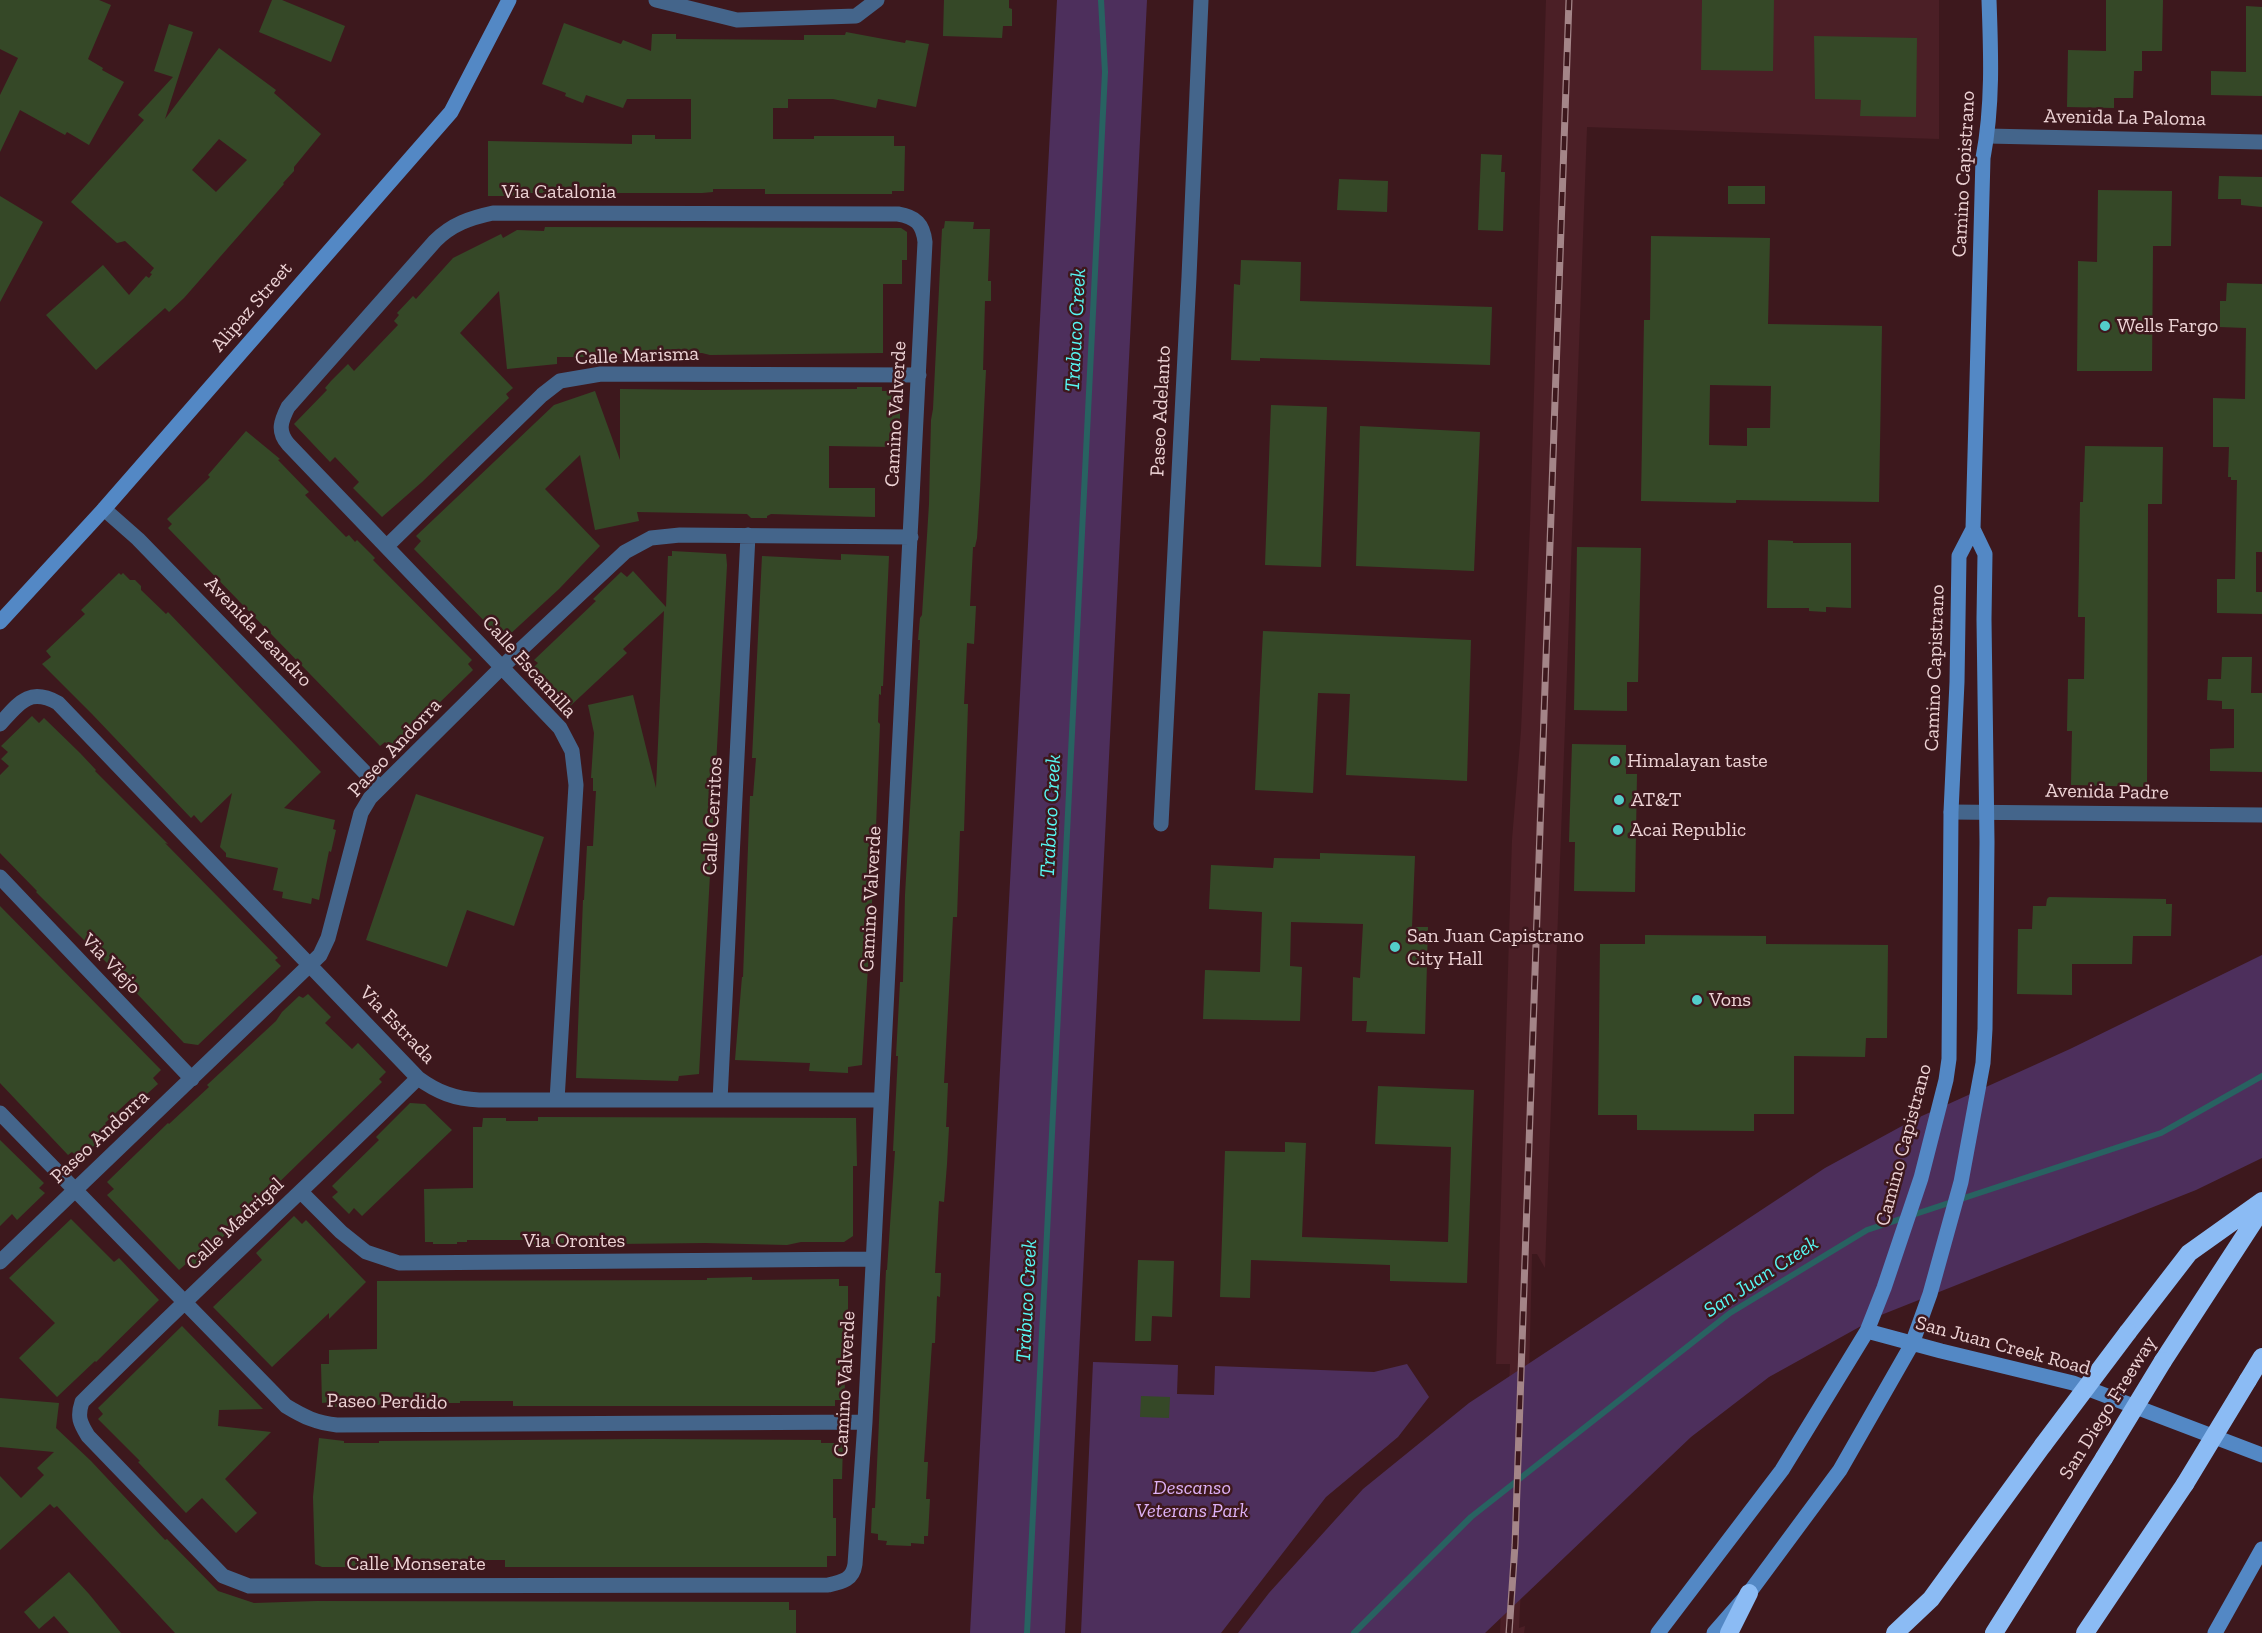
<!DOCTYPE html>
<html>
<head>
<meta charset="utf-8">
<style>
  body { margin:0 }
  canvas { display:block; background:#3d181d }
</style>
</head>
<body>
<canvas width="2262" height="1633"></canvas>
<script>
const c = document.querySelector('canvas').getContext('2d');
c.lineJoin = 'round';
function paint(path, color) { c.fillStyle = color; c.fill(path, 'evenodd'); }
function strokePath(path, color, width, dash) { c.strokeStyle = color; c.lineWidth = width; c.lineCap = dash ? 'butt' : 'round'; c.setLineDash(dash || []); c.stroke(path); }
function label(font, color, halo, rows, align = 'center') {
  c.font = font + ' "Zilla Slab",serif'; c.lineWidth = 5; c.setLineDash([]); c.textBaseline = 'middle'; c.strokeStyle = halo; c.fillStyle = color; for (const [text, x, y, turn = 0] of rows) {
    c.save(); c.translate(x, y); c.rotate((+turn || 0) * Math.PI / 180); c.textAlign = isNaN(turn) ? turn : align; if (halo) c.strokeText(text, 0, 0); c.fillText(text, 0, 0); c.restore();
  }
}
const built = new Path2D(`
  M1546,0H1939V139L1587,127L1545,1268L1537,1254H1532L1527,1462L1519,1628L1525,1626L1524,1633H1500L1510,1364H1496L1512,840L1521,731L1530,525Z`);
const green = new Path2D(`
  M1057,0H1147L1065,1633H970Z
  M2262,955V1158L2196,1190L1881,1315L1769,1377L1691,1437L1485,1633H1238L1269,1593L1363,1489L1469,1403L1825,1168L1913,1120L2070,1049Z
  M1093,1362L1178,1365L1177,1394L1214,1395L1215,1366L1374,1372L1407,1364L1429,1397L1398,1437L1326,1497L1221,1633H1081Z`);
const stream = new Path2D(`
  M1027,1633L1105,72L1101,0
  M1354,1633L1471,1517L1730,1313L1867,1230L2161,1133L2262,1076`);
const building = new Path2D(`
  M0,0H99L111,5L88,59L103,68L102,70L124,82L89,145L67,132L65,135L20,110L0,152V95L18,58L0,49Z
  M272,0H282L345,26L331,62L259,32Z
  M944,0H1009V8L1012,9V26H1003L1002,38L943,36Z
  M1702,0H1774L1773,71L1701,70Z
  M2106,0H2163L2162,51H2142V71H2134L2133,98H2114V108L2067,107L2068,50L2106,51Z
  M2246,6L2262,7V96L2211,95V71L2246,72Z
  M564,23L621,44L623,40L651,51L652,34H676V39L804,40V35H845L846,32L905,43L906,40L929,44L916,107L878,99L876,108L833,99H788V108H773V139H814V136H894V146H905L904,191H892V194H765V189H713V192L702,193H525V196H488V141L632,144V135H655V139H691V99H627L623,108L586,95L583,103L565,96L566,93L542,84Z
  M169,24L193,32L165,119L219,48L276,90L274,93L321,134L294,167V171L283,183L284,184L184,298L169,312L165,308L96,370L46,315L103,265L129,295L146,276L149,278L152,274L150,273L154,268L125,241L117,243L71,202L144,120L138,115L173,77L154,71ZM219,139L247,160L216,192L192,170Z
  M1814,36L1917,38L1916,117L1860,116L1861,100L1815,99Z
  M1481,154L1502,155L1501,172H1505L1503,231L1478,230Z
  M2219,176L2262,177V207L2241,205V199H2218Z
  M1339,179L1388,181L1387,212L1337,210Z
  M1728,186H1765V204H1728Z
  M2098,190L2172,191L2171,246H2153L2152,371H2077L2078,261L2097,262Z
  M0,196L43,222L0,302Z
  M945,221L974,222L973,229H990L988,281H991V301H985L983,370H986L980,490L977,538L975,547H973L970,606H976L974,644L967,643L964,704H968L964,831H960L957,917H953L944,1083H948L946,1127H949L947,1164L944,1202L939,1201L935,1273H941L940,1297L937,1296L935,1343H932L924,1462H928L926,1499H930L928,1536H924V1544L911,1543V1546L886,1545L887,1541L878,1540V1534L871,1533L872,1508H875L886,1270H887L895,1151H893L898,1056H896L900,982H903L905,895L920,640H918L920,618L922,615L929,504L931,420L933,409L942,229L944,228Z
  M545,227L901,228L907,232V260H902V284H883V353L710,355L702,353L602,354V357H557V364L507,369L499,291L460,333L513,388L506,394L509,398L422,482L382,517L353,488L359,482L335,457L330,462L294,424L327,390L325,388L331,381L348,364L354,371L398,325L394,321L399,315L397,313L413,296L416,299L453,258L501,234L503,238L517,230L544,231Z
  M1651,236L1770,238L1768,324L1882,326L1879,502L1736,500V503L1641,501L1644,320H1650ZM1710,385L1771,386L1770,428H1747V446L1709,445Z
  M1241,260L1301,262L1300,301L1492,307L1490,365L1260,358V361L1231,360L1234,284L1240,285Z
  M2227,283L2262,284V552H2256V592H2262V614L2217,613V579H2235L2237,480H2231V477H2228L2229,447H2213V398L2245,399L2246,328L2220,327V301H2226Z
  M857,387H882V391H895V400H900V421H895V447L829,446V488H875V517L771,514L767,516V518H751L747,514L637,512L639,521L595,530L580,455L545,489L600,546L559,589L508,636L501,628L496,633L414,549L421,541L416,536L554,405L595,391L620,460V389L701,390L857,389Z
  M1271,405L1327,407L1321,567L1265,565Z
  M1360,426L1480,432L1474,571L1356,566Z
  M246,431L280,459L278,460L309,492L305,495L346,537L349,535L355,542L357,540L375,558L373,560L472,660L468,664L473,670L392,749L385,742L380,746L168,528L172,524L167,519L210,477L208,475Z
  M2085,446L2163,447L2162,504H2148L2147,787L2071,785L2072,731H2067L2068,679H2084L2085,617H2078L2080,502H2083Z
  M1768,540L1793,541V543H1851V608L1826,607V612L1809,611V608H1767Z
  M1577,547L1641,548L1638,682H1627V711L1574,710Z
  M672,551L726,554L727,565L699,1074L679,1076L678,1081L576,1078L583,900H584L587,846H593L596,791H593V778H591L594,733L588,705L633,695L656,788L664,611L623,649L627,653L567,709L530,671L538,663L534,660L596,601L593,599L621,572L627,577L633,571L666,607L668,556H672Z
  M841,554L889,556L883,686H881V695L879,694L878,722L880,724L875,853L862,1065L848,1067V1073L809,1071L810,1063L735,1060L742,977H743L750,796H753L756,758H752L762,556L841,560Z
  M119,573L121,575L123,573L130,580H135L141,586V590L166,614L168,612L321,772L284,808L335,820L333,829L336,830L331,852L329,851L319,900L312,898L311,904L282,898L283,892L273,890L278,868L226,857V853L220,847L232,793L201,823L194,815L191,818L92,714L42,664L51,657L46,651L85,614L81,610Z
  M1263,631L1471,640L1467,781L1346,775L1350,694L1318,693L1313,793L1255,790Z
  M2222,657H2252L2251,693H2262V772L2210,771V749L2234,748V709H2222V701L2207,700L2208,679H2221Z
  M32,716L39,723L44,718L80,753L96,770L95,771L168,844L165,843L278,958L275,960L281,966L198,1045L184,1043L125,981L36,892L37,891L0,853V775L9,766L1,759L8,752L1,746Z
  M1572,744L1626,745V774H1637L1635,892L1574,891L1575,842H1569Z
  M416,794L544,837L514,926L467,910L447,967L366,940Z
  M1320,853L1415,856L1412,927H1428L1425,1034L1366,1032L1367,1021H1352L1353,977L1360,978L1363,924L1291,922L1290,966L1302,967L1300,1021L1203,1019L1205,970L1260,972L1262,912L1209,909L1211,865L1273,868L1274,858L1320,859Z
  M2049,897L2166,899V904H2172L2171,936H2133L2132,964H2072V995L2017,994L2018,929H2032L2033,906H2046L2047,899Z
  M0,906L161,1070L153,1078L158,1084L137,1103L132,1098L105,1123L111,1130L80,1159L72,1152L68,1155L0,1083Z
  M1645,935L1766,936V944L1888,945L1887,1038H1866L1865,1057L1794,1056V1114H1754V1131L1637,1130V1115H1598L1600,944H1645Z
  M308,994L331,1017L325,1023L352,1049L358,1043L386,1072L379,1079L382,1082L191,1268L187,1263L179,1270L107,1195L114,1189L107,1182L168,1123L169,1124L209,1087L207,1085L276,1021L282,1012L299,996L303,998Z
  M1378,1086L1474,1090L1467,1283L1390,1281V1265L1251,1260L1250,1298L1220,1297L1225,1151L1285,1152V1142L1306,1143L1302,1237L1448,1242L1451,1147L1375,1144Z
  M410,1103L425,1104L452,1130L362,1216L354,1208L349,1214L332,1197L338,1192L332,1186L379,1140L376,1137Z
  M538,1117L856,1118L857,1166H853V1236L844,1242H801L787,1245L705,1243L616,1244V1239H564V1244H528V1240H467V1242H457V1244H433V1242H425L424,1189L473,1188V1127H482L483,1118H506V1121H538Z
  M0,1140L44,1183L39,1188L45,1193L17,1220L12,1214L0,1226Z
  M294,1216L302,1224L306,1220L366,1282L329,1319V1313L272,1367L213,1307L262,1260L256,1253Z
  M71,1219L114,1262L119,1258L159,1300L96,1362L95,1361L57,1397L19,1358L55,1323L9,1278Z
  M1138,1260L1174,1261L1172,1317L1152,1316L1151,1341H1135Z
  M752,1277V1280L839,1279V1286H848V1322H844L845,1400H835V1406H513V1401H460V1403H449V1405H350V1407H332L330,1402L322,1403L321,1364H329V1350L377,1349V1281L707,1280V1278Z
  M182,1326L263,1409L219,1410L218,1426L271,1432L225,1479L257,1513L236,1533L202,1498L186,1513L138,1462L140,1461L98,1419L103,1414L98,1408Z
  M1141,1396L1170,1397L1169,1418L1140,1417Z
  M0,1398L59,1403L56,1428L91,1461L165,1540L167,1539L218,1591L254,1603L317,1601L789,1602V1610H796V1633H175L57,1506L54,1508L50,1504L0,1550V1476L21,1498L44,1475L37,1468L54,1452L0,1447Z
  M319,1438L344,1441V1443H379V1441L653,1439L821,1440V1443H843L842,1479H833V1518H836V1556H827V1567H505V1560H452V1567H322L315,1564L313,1497Z
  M69,1572L89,1594L121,1633H69L54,1616L39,1629L24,1612Z`);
const minor = new Path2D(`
  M656,0L737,20L856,16L877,0
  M1987,136L2262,142
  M104,509L138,539L380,788
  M387,546L542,395L560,381L601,374L919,375
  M0,724C19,703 29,687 58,703L418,1078C437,1092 455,1099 479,1100H881
  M1951,812L2262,815
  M0,877L192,1079
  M418,1078C307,1187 193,1292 82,1402C77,1417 80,1423 88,1436L223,1576L249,1586L828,1585C842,1582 853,1580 855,1564L865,1422L925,242C923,224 916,217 898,214L493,213C470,218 452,224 435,241L288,407C281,421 277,431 288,444L560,728L572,751L576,785L557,1100
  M720,1100L748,535
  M0,1113L286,1406C304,1417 317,1423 337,1425L865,1422
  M301,1192L341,1232L366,1252L399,1263L872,1259
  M0,1262L320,955L328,938L361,813L370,798L502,667L625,552L651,538L680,535L911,537`);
const tertiary = new Path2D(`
  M1161,824L1189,277L1201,0`);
const secondary = new Path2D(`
  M0,622L104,509L451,112L509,0
  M1867,1331L1941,1351L2073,1383L2262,1455
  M1658,1633L1782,1470L1867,1331L1884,1288L1921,1178L1946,1080L1949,1059L1951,812L1957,682L1959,556L1973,529
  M1714,1633L1749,1593L1840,1470L1912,1344L1930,1294L1961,1182L1983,1063L1985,1029L1987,842L1984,619L1985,554L1973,529L1983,158C1993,106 1991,53 1989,0
  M2215,1633L2262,1549`);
const motorway = new Path2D(`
  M2128,1332L2189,1253L2262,1201
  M2163,1361L2262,1209
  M2248,1380L2262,1357
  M1729,1633L1749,1593
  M1895,1633L1931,1599L2043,1445
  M1994,1633L2104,1458
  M2085,1633L2185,1484`);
const rail = new Path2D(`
  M1509,1633L1515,1545L1569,0`);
const motorwayBridge = new Path2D(`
  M2043,1445L2128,1332
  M2104,1458L2163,1361
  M2185,1484L2248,1380`);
const markers = [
  [2105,326,6,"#53cdca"],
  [1615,761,6,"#53cdca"],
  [1619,800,6,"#53cdca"],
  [1618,830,6,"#53cdca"],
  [1395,947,6,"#53cdca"],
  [1697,1000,6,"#53cdca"]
];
const streetNames = [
  ["Avenida La Paloma",2125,118,1],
  ["Camino Capistrano",1964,174,-87],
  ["Via Catalonia",559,192],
  ["Alipaz Street",252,307,-49],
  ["Calle Marisma",637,356,-2],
  ["Paseo Adelanto",1161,411,-87],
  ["Camino Valverde",896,414,-87],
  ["Avenida Leandro",258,632,46],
  ["Calle Escamilla",529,667,48],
  ["Camino Capistrano",1935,668,-88],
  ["Paseo Andorra",395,748,-47],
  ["Avenida Padre",2107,792,1],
  ["Calle Cerritos",713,816,-87],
  ["Camino Valverde",871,899,-87],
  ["Via Viejo",111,964,46],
  ["Via Estrada",397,1025,46],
  ["Paseo Andorra",100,1137,-43],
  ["Camino Capistrano",1904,1145,-75],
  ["Calle Madrigal",235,1224,-43],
  ["Via Orontes",574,1241],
  ["San Juan Creek Road",2003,1346,15],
  ["Camino Valverde",845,1384,-87],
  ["Paseo Perdido",387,1402,1],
  ["San Diego Freeway",2108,1408,-58],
  ["Calle Monserate",416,1564]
];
const poiNames = [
  ["Wells Fargo",2117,326],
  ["Himalayan taste",1627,761],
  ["AT&T",1631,800],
  ["Acai Republic",1630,830],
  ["San Juan Capistrano",1407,936],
  ["City Hall",1407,959],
  ["Vons",1709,1000]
];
const parkNames = [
  ["Descanso",1192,1488],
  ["Veterans Park",1192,1511]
];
const waterNames = [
  ["Trabuco Creek",1076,330,-87],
  ["Trabuco Creek",1051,816,-87],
  ["San Juan Creek",1761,1277,-33],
  ["Trabuco Creek",1027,1301,-87]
];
paint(built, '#4b1f26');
paint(green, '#4d2f5c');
strokePath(stream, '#286261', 6);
paint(building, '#354827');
strokePath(minor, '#44658b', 15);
strokePath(tertiary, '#44658b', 15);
strokePath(secondary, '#5388c5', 15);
strokePath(motorway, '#8bbbf4', 18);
strokePath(rail, '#a48588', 7);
strokePath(rail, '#3d181d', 4.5, [14]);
strokePath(motorwayBridge, '#8bbbf4', 18);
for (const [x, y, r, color] of markers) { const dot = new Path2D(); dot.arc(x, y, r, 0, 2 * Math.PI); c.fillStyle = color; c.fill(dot); strokePath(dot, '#3d181d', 2); }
label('20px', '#edd3d5', '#3d181d', streetNames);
label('20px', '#edd3d5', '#3d181d', poiNames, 'left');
label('italic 20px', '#deb2f7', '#3d181d', parkNames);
label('italic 21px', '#57f7f3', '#3d181d', waterNames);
</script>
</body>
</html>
